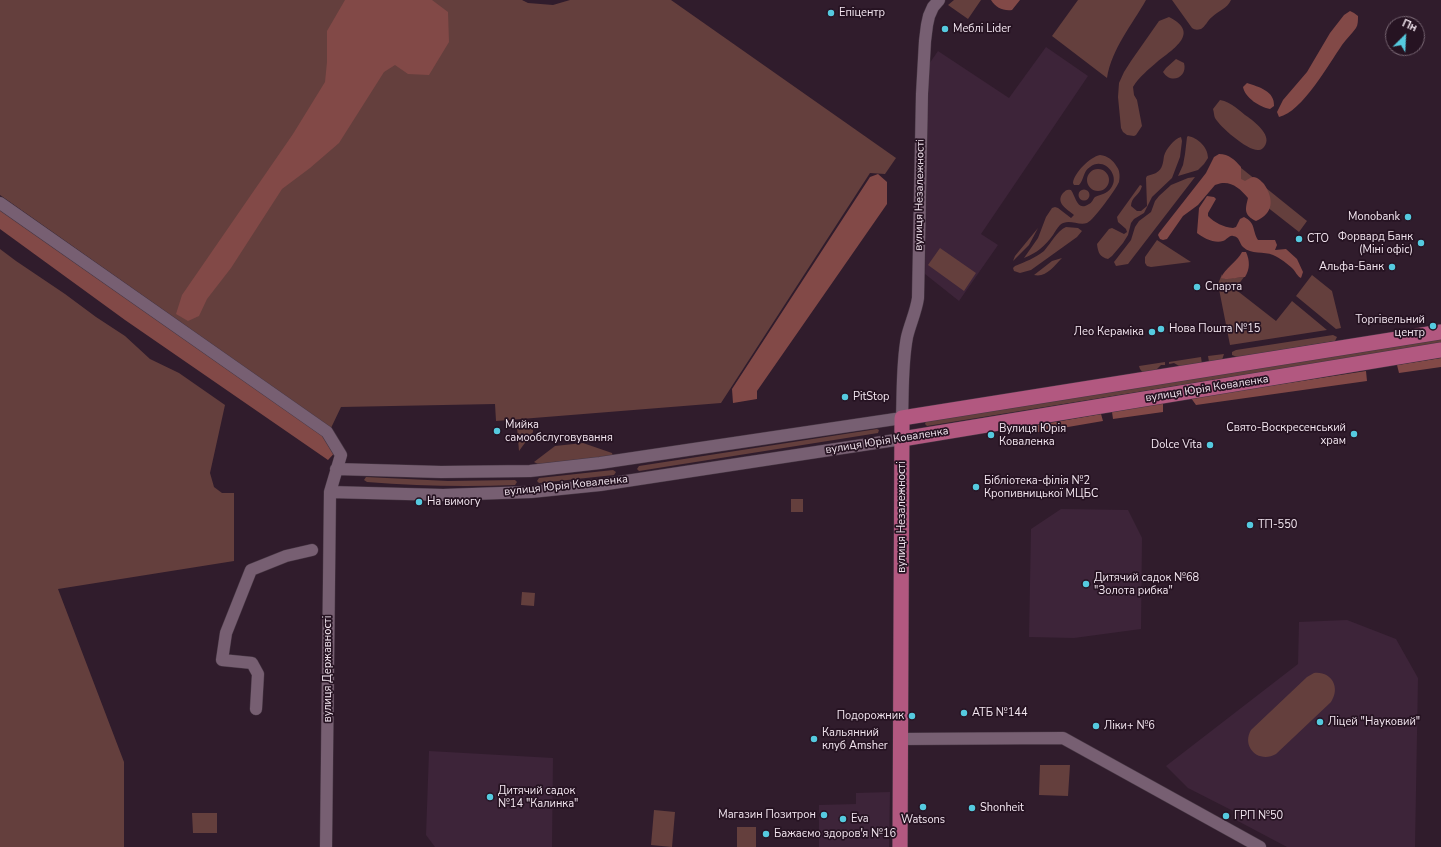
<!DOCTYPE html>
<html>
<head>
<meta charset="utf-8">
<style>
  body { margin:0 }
  #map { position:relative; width:1441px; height:847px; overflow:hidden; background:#301c2c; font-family:"Nunito Sans",sans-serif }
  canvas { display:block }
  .north { position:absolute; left:1385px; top:16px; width:40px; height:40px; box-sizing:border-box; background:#261322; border:1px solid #786774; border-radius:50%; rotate:24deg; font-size:11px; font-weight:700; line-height:16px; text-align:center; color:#f3e6f0 }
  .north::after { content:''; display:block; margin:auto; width:14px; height:18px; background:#55cadf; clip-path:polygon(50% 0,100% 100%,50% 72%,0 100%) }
</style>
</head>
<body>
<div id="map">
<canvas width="1441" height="847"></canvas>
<div class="north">Пн</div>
</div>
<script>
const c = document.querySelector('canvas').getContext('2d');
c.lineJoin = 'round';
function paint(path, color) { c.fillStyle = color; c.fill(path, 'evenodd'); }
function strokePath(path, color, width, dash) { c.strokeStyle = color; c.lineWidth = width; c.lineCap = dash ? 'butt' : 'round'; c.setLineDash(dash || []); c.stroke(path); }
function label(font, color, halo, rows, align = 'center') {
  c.font = font + ' "Nunito Sans",sans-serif'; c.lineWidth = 3.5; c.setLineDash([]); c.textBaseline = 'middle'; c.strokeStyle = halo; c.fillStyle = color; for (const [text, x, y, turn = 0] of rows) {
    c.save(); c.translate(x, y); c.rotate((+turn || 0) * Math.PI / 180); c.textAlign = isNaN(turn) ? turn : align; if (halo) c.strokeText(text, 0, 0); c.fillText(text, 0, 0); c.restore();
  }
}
const built = new Path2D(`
  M1046,47L1088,76L981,234L998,245L959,301L925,274L929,64L938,51L1009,98Z
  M1061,509L1128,510L1142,538L1141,629L1074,638L1029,637L1031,529Z
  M1347,620L1396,639L1418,678L1415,847H1287L1234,819L1237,813L1188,788L1166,766L1298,664L1299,622Z
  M429,751L553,758L552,847H435L426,835Z
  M890,792L889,847H819V805L856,804V793Z`);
const green = new Path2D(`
  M0,0H522L528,3L553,5L570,0H671L896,158L885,174L870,173L721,403L496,421L495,404L341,407L331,428L0,195Z
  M954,0H981L968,19L948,5Z
  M1078,0H1146C1132,25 1112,48 1107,78L1052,36Z
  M1172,0H1231C1227,9 1219,10 1212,17C1208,20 1205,27 1201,29C1197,30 1195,30 1192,28Z
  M1169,17C1201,33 1173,49 1157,62C1149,69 1139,77 1133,87L1134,95L1137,100L1142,126L1136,135L1134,136L1127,135L1123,132L1121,128L1118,97L1119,83L1124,72L1131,61L1159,21Z
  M1176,59L1184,63C1188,77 1171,85 1163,72L1166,68Z
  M1220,100C1232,102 1239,111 1248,117C1256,123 1273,136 1264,147C1263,148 1261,150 1259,150C1249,152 1220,127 1215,118C1214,116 1214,112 1213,109Z
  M1188,136C1198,138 1208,147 1208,158L1204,164L1198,170L1178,176L1183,165L1185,154L1187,137Z
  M1181,137L1182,141L1180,157L1172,178L1152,197L1144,213L1134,219L1131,223L1128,235L1123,243L1112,256L1108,259C1100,257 1098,253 1097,244L1109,229L1112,228L1124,234L1127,232L1126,229L1118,222L1117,217L1140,185L1142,186C1140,195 1131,197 1131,206L1137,211H1141L1147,206L1146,178L1147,176C1150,175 1154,174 1156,173C1163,169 1163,162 1164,156C1166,149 1174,139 1181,137Z
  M1100,155C1108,156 1113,160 1117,167C1120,171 1120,177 1119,182C1116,189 1094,220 1087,223C1078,226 1068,218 1060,225C1057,228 1055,232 1053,235C1045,246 1037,253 1024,258L1038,238L1046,217L1052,208L1055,207L1058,208L1071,218L1074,215C1067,209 1055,203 1063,193C1066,190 1067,189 1071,190C1076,197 1077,212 1089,204C1092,203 1093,199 1095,197C1101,194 1107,194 1111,188C1121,175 1103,156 1090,167C1083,171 1084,180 1079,185H1074L1073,183C1074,173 1090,157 1100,155Z
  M1225,155L1307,221L1299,232L1216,167Z
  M1087 180a11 11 0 1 1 22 0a11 11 0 1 1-22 0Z
  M1195,177L1128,264L1116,266L1114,262L1131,240L1135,227L1139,221L1151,212L1155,201L1159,196L1171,185L1188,178Z
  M1078.5 195a5.5 5.5 0 1 1 11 0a5.5 5.5 0 1 1-11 0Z
  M1066,227L1078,228L1082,231L1077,237L1031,270L1020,273L1014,271L1013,268L1015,266C1025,262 1035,258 1044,251C1051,243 1057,231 1066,227Z
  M1038,228L1029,245L1013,261L1015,256Z
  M1157,240L1191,262L1151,267L1147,266L1145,263V257Z
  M940,248L976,273L964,291L928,265Z
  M0,249L16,261L65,294L96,317L125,336L150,359L179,373L225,405L210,473L214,487L222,493H234V561L58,589L124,762V847H0Z
  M1062,258C1054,266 1046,278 1034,275L1052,261Z
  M1222,274V278C1230,280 1236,277 1244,277L1235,289L1276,321L1292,301L1327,330L1230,345L1218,284Z
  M1312,275L1332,291L1341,328L1336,329L1296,296Z
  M1333,335L1337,337L1335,341L1237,357L1232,355V352L1236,350Z
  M1441,339V343L927,426L925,424L926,421Z
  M1224,354L1222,360L1209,362L1208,356Z
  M1201,357L1202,364L1181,367L1174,363L1169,364V362Z
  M1165,362V365H1161L1155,371L1143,373L1140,369L1139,366Z
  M533,426V432L519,451L517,427Z
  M877,429L879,430L878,433L639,471L637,469L639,466Z
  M583,443L612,453L613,456L538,464L534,462L555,446Z
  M613,470L616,472L614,475L539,483L537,481L539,478Z
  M366,477L448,481L515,480L517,482L515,485C466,487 416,486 367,482L364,480Z
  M791,499H803V512H791Z
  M522,592L535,593L534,606L521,605Z
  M1314,673C1331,671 1341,687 1331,702L1276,754C1259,764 1241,747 1251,730L1307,677Z
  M1040,765H1070L1068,796L1039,795Z
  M654,810L675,812L672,847L651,845Z
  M192,813H217V833H193Z
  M737,827H756V847H737Z`);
const forest = new Path2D(`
  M345,0H432L448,12L449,42L429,75L408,74L395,65L384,72L339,143L310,168L282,189L231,268L207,299L199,316L188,321L176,314L182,295L293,134L325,82L327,62V31Z
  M991,0H1020L1012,10C1003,11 996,8 991,0Z
  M1350,11L1354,13L1358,16C1358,20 1358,25 1356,28C1352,34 1346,39 1342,45C1329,64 1302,112 1279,117L1277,112L1283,100L1307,72L1330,33L1344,15Z
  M1247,83C1259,87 1275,91 1274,106L1270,109C1260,107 1245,98 1243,87Z
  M1219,154C1229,154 1235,160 1241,167V179L1245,181C1247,180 1251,177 1253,177C1258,177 1261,181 1264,184C1274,199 1274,213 1256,221C1244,215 1245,210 1248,198C1239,187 1229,179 1215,185L1198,205L1183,216L1167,239L1163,240L1160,239L1158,235L1159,233L1206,173L1214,157Z
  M878,174L887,182V204L757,391V399L733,403L732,389L870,177Z
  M1207,196L1214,197L1216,199L1208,213V216C1215,223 1223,227 1233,228L1236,227L1240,219L1244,217C1256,223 1252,230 1258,240H1275L1277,245L1275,250L1286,249L1297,259L1303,272L1301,278C1297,276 1296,272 1293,269C1288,264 1280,258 1273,255C1264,251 1251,255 1243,247C1239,243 1240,237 1233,236C1229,235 1227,240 1223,241C1215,244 1203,238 1197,233L1199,208Z
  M0,205L340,447L328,460L125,320L0,229Z
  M1242,252H1246C1250,261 1250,269 1245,277C1237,277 1228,281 1221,278C1224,269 1238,261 1242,252Z
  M1441,358V367L1399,373L1397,365Z
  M1366,371L1367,381L1196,405L1191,398Z
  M1163,403V412L1113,419L1112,412Z
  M1101,414L1103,421L1033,433L1032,426Z`);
const minor = new Path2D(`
  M0,203L327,432L341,455L330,492L326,847
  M336,469L441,472L530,471L600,463L902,418C903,391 902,363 907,337C910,324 916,312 918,298L922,94L925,41L927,25L929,16L933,7L939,0
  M330,492L443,495L531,492L600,485L902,439
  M256,709L258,674L252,663L222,660L226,633L251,570L286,556L312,550
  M901,739L1063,738L1260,847`);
const major = new Path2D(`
  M902,439L1441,350
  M900,847L902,418L1441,332`);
const markers = [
  [831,13,4,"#55cadf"],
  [945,29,4,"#55cadf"],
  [1408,217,4,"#55cadf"],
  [1299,239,4,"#55cadf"],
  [1421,243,4,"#55cadf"],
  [1392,267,4,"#55cadf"],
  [1197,287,4,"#55cadf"],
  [1433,326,4,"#55cadf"],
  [1161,329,4,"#55cadf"],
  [1152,332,4,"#55cadf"],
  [845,397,4,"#55cadf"],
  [497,431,4,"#55cadf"],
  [1354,434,4,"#55cadf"],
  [991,435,4,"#55cadf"],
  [1210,445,4,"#55cadf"],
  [976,487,4,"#55cadf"],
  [419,502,4,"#55cadf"],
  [1250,525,4,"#55cadf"],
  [1086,584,4,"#55cadf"],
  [964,713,4,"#55cadf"],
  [912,716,4,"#55cadf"],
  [1320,722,4,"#55cadf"],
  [1096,726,4,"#55cadf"],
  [814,739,4,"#55cadf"],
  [490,797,4,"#55cadf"],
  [923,807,4,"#55cadf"],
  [972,808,4,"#55cadf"],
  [824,815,4,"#55cadf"],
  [1226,816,4,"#55cadf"],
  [843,819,4,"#55cadf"],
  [766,834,4,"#55cadf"]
];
const poiNames = [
  ["Епіцентр",839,13],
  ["Меблі Lider",953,29],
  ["Monobank",1400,217,"right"],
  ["Форвард Банк",1413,237,"right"],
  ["(Міні офіс)",1413,250,"right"],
  ["СТО",1307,239],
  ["Альфа-Банк",1384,267,"right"],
  ["Спарта",1205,287],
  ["Торгівельний",1425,320,"right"],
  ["центр",1425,333,"right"],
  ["Нова Пошта №15",1169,329],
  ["Лео Кераміка",1144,332,"right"],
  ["PitStop",853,397],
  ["Мийка",505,425],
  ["самообслуговування",505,438],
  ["Свято-Воскресенський",1346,428,"right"],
  ["храм",1346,441,"right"],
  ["Вулиця Юрія",999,429],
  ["Коваленка",999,442],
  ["Dolce Vita",1202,445,"right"],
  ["Бібліотека-філія №2",984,481],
  ["Кропивницької МЦБС",984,494],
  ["На вимогу",427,502],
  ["ТП-550",1258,525],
  ["Дитячий садок №68",1094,578],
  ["\"Золота рибка\"",1094,591],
  ["АТБ №144",972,713],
  ["Подорожник",904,716,"right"],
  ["Ліцей \"Науковий\"",1328,722],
  ["Ліки+ №6",1104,726],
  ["Кальянний",822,733],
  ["клуб Amsher",822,746],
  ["Дитячий садок",498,791],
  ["№14 \"Калинка\"",498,804],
  ["Shonheit",980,808],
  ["Магазин Позитрон",816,815,"right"],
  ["ГРП №50",1234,816],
  ["Eva",851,819],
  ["Watsons",923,820,"center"],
  ["Бажаємо здоров'я №16",774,834]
];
const streetNames = [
  ["вулиця Незалежності",920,195,-89],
  ["вулиця Юрія Коваленка",1207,389,-9],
  ["вулиця Юрія Коваленка",887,441,-9],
  ["вулиця Юрія Коваленка",566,486,-6],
  ["вулиця Незалежності",902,517,-90],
  ["вулиця Державності",328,669,-90]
];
paint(built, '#3d2439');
paint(green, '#643f3d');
paint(forest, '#824947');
strokePath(minor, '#473744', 13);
strokePath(major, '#473744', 16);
strokePath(minor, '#775f72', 12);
strokePath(major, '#b25880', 15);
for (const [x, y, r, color] of markers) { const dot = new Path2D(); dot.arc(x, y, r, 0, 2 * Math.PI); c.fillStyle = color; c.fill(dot); strokePath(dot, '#261322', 1.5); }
label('11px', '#f3e6f0', '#261322', poiNames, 'left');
label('11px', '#f3e6f0', '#261322', streetNames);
</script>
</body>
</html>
